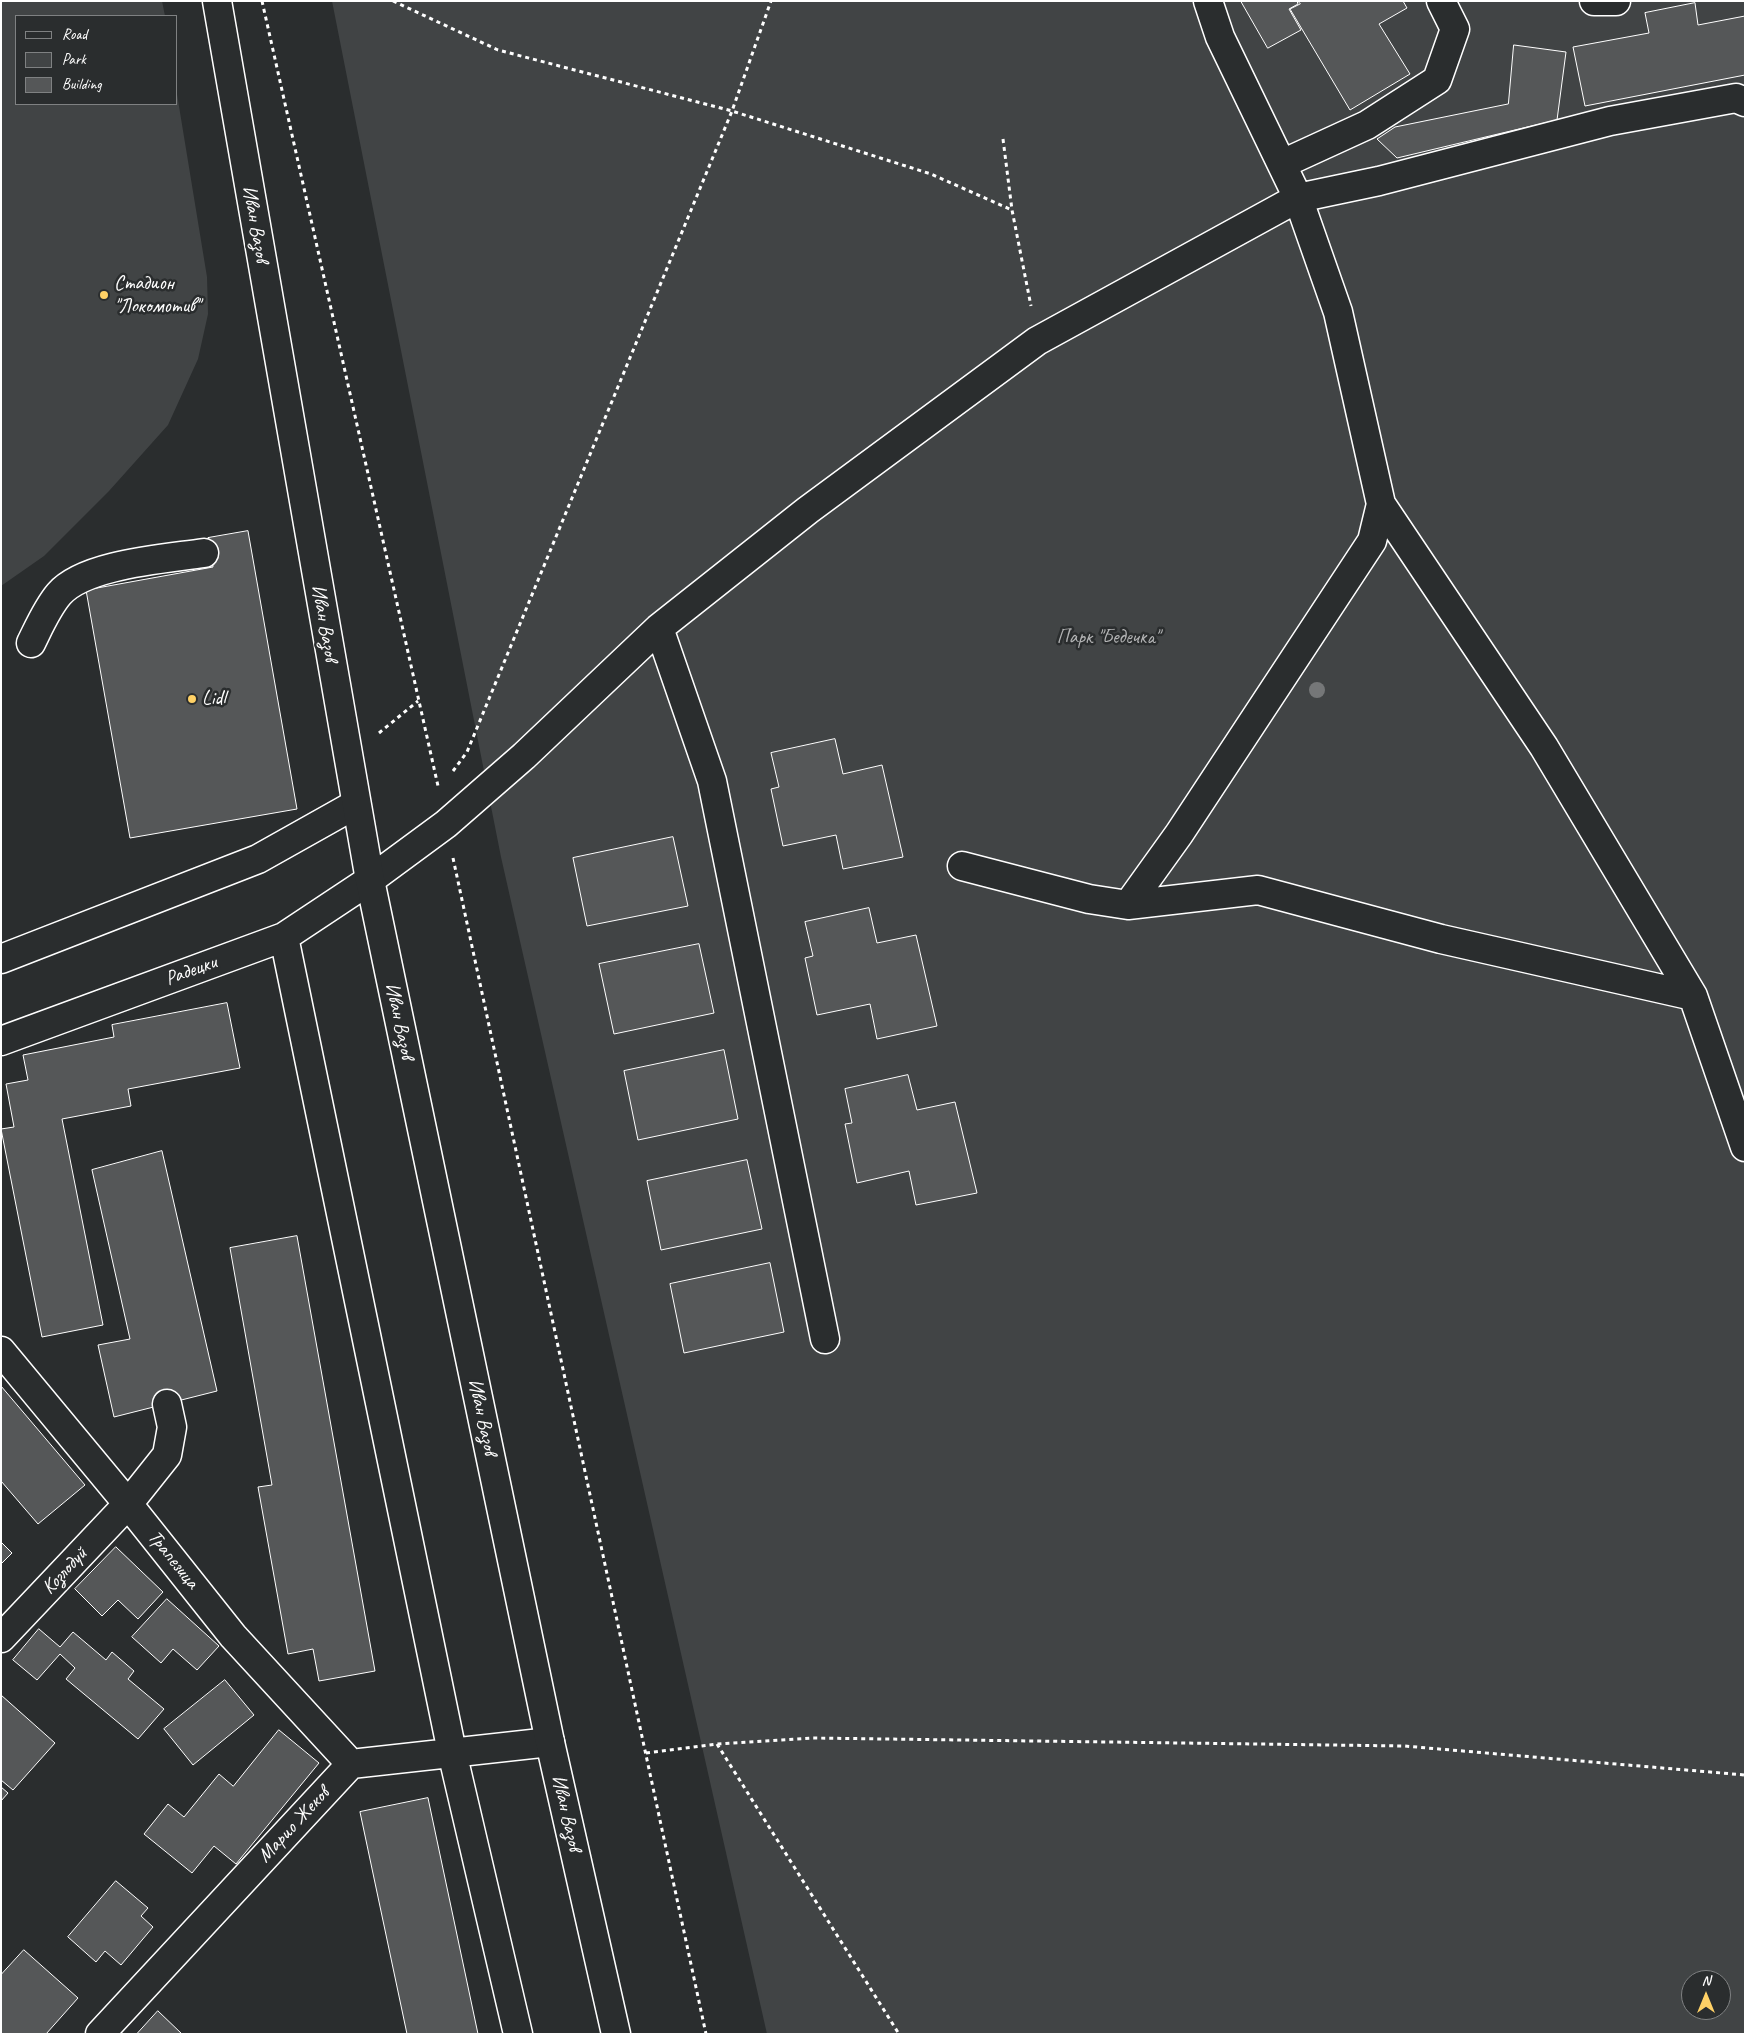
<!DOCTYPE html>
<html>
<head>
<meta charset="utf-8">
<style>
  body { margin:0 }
  #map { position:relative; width:1746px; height:2035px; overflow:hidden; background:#2a2d2e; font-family:Caveat,sans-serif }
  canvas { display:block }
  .frame { position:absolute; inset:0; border:2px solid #fff; pointer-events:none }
  .legend { position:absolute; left:15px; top:15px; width:162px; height:90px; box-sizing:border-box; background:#2a2d2e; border:1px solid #7f8182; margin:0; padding:6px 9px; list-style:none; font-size:15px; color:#fff }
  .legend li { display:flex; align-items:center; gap:10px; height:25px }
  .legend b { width:25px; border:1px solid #7f8182 }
  .north { position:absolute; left:1681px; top:1970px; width:50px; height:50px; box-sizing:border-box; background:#2a2d2e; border:1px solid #7f8182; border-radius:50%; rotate:0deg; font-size:14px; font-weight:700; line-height:20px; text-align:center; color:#fff }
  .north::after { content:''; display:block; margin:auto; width:18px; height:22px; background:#ffd166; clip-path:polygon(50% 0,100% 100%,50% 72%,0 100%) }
</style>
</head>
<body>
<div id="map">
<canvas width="1746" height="2035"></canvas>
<div class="frame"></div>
<ul class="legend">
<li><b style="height:6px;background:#2a2d2e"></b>Road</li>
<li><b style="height:14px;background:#414445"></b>Park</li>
<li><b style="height:14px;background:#555758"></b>Building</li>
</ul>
<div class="north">N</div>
</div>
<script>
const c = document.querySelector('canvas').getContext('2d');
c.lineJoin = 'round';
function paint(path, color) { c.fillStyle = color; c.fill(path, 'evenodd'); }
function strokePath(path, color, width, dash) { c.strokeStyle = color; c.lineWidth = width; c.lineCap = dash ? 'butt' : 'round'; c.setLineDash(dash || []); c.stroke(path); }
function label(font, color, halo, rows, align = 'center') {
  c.font = font + ' Caveat,sans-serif'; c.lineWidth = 5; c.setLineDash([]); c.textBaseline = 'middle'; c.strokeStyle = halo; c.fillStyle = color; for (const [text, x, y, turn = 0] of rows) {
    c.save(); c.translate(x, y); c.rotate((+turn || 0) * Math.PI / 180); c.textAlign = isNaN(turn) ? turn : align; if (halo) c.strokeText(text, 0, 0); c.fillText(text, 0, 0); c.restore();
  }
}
const green = new Path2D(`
  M1,1H162L165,16H16V104H176V88L207,277L208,314L198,359L168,425L109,491L44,556L1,586Z
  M332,1H1745V2034H767L501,857ZM1691,1980H1721V2010H1691Z`);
const building = new Path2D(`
  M1241,1H1297L1298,4L1289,9L1301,30L1268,48Z
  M1298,1H1403L1407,8L1379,24L1410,74L1350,110L1290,9L1300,4Z
  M1695,3L1698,25L1745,16V75L1585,106L1573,47L1649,33L1645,13Z
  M1514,45L1566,52L1557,120L1397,158L1377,139L1395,127L1508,104Z
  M248,531L297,809L130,838L86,590L213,567L208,538Z
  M835,739L843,774L882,765L903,857L843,869L836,835L783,846L771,789L779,787L771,753Z
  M673,837L688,906L587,926L573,858Z
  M869,908L877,943L916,935L937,1026L877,1039L870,1004L817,1015L805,958L813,956L805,922Z
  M699,944L714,1013L614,1034L599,964Z
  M227,1003L240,1068L128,1089L131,1106L62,1119L103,1325L42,1337L1,1129L14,1127L6,1084L28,1080L23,1055L114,1037L112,1025Z
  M724,1050L738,1119L638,1140L624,1071Z
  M908,1075L917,1110L955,1102L977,1193L916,1205L909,1171L857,1183L845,1124L852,1123L845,1089Z
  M162,1151L217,1391L114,1417L98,1345L130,1339L92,1170Z
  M747,1160L762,1229L661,1250L647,1181Z
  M297,1236L375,1671L319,1681L313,1649L288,1654L258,1487L272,1485L230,1248Z
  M770,1263L784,1332L684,1353L670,1284Z
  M1,1386L85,1485L38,1524L1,1481Z
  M1,1542L12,1553L1,1564Z
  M116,1547L163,1592L138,1619L118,1600L102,1616L75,1589Z
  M167,1599L219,1646L197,1670L173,1649L161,1663L132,1637Z
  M39,1629L60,1647L73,1632L106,1660L112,1652L134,1671L128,1679L164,1709L138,1739L66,1679L75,1668L60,1654L37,1680L13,1660Z
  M225,1680L254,1715L193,1765L164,1729Z
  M1,1695L55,1743L13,1790L1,1780Z
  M279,1730L319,1763L236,1864L214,1846L192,1873L144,1834L168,1804L184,1817L219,1774L233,1786Z
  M1,1787L8,1793L1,1801Z
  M428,1798L478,2034H407L360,1812Z
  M116,1881L148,1908L141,1916L153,1927L121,1965L105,1951L96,1962L68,1937Z
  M24,1950L78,1998L46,2034H1V1975Z
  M158,2011L182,2034H137Z`);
const path = new Path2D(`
  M262,1L438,786
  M393,1L498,50L732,111L931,174L1012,210
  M1003,139L1012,210L1031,306
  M379,733L418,701
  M453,771L467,752L732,111L771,1
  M453,858L706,2034
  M717,1744L899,2034
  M646,1753L717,1744L812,1738L1404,1746L1745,1775`);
const minor = new Path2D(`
  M1208,1L1220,37L1298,198L1338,312L1381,504L1544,747L1693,996L1745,1147
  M1594,1H1616
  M1282,164L1367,125L1437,80L1455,29L1441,1
  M659,628L712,781L825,1339
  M31,643C39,627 47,608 59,594C85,564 165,559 204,553
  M962,866L1089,899L1128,905L1258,890L1441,939L1693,996
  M1128,905L1179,834L1372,541L1381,504
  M284,937L452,1752L518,2034
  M1,959L258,859L356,804
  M1,1041L284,937L370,880L446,824L524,756L659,628L808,510L1037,341L1298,198L1379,181L1610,121L1736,98L1745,102
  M1,1351L128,1504L233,1636L351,1764
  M1,1638L128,1504L167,1455L172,1427L167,1404
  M100,2034L351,1764L550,1742`);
const major = new Path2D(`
  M217,1L370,880L550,1742L616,2034`);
const trees = [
  [1317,690]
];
const markers = [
  [104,295,5,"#ffd166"],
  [192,699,5,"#ffd166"]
];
const streetNames = [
  ["Иван Вазов",255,224,80],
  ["Иван Вазов",324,623,80],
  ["Радецки",191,971,-20],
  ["Иван Вазов",399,1021,78],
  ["Иван Вазов",482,1417,78],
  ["Трапезица",173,1560,51],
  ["Козлодуй",65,1571,-47],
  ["Иван Вазов",566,1813,77],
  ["Марио Жеков",294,1825,-47]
];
const poiNames = [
  ["Стадион",114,284],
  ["\"Локомотив\"",114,307],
  ["Lidl",202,699]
];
const parkNames = [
  ["Парк \"Бедечка\"",1108,638]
];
paint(green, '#414445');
paint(building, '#555758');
strokePath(building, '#fff', 1);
strokePath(minor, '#fff', 31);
strokePath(major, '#fff', 31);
strokePath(path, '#fff', 3, [4, 4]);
strokePath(minor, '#2a2d2e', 28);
strokePath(major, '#2a2d2e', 28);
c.fillStyle = '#757778';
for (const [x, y] of trees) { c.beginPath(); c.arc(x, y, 8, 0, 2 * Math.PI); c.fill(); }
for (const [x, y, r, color] of markers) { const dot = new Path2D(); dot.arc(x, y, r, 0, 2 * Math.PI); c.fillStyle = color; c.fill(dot); strokePath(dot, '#2a2d2e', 2); }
label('20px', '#fff', '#2a2d2e', streetNames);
label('20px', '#fff', '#2a2d2e', poiNames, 'left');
label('20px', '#b3b4b5', '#2a2d2e', parkNames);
</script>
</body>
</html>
